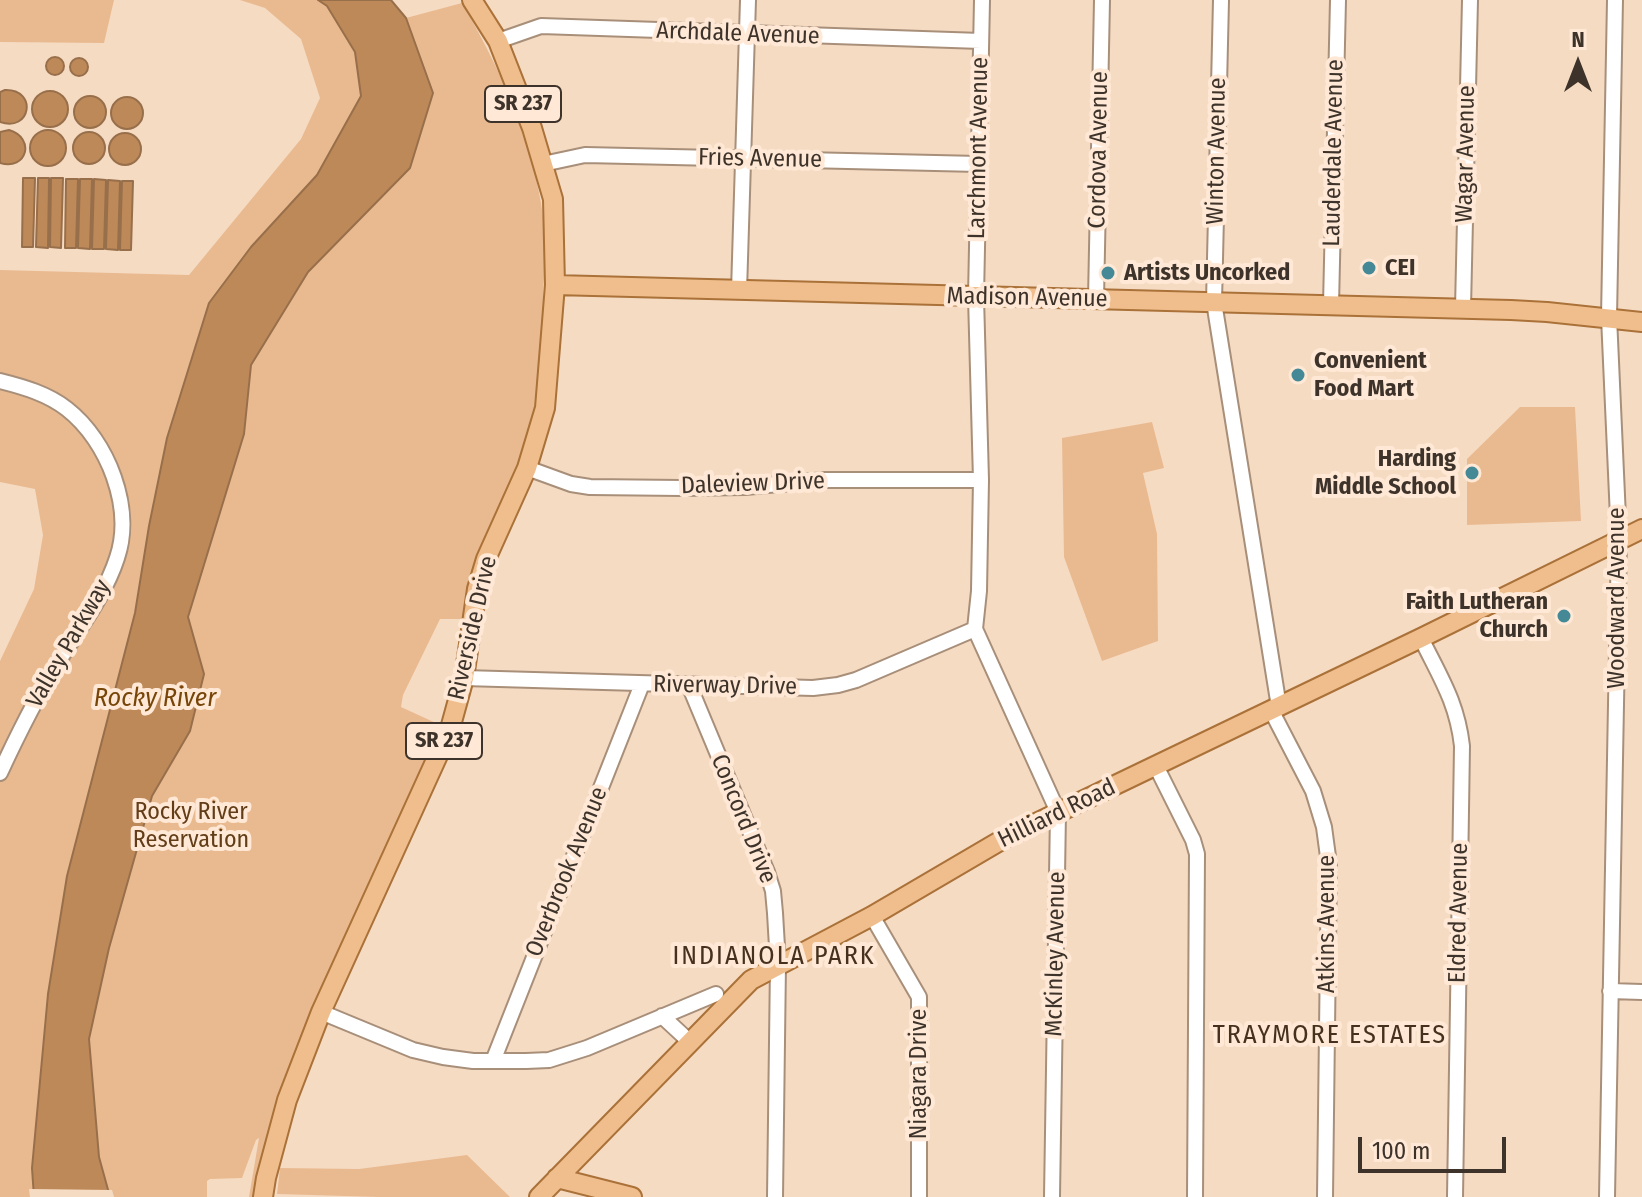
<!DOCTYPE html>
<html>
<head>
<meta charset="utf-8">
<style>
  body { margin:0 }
  #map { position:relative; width:1642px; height:1197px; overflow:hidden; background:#f6dbc3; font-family:"Fira Sans Condensed",sans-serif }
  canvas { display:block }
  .north { position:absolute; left:1538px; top:24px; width:80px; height:80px; -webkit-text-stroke:6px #ffe9d6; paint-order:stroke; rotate:0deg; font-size:22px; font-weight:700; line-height:32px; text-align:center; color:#3e332a }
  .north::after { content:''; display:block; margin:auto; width:28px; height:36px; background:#3e332a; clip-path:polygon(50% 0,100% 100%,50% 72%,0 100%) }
  .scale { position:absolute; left:1358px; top:1137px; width:148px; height:36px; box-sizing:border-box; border:4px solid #3e332a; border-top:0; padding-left:10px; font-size:24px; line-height:28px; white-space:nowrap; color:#3e332a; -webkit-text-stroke:6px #ffe9d6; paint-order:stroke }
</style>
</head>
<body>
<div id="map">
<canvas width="1642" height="1197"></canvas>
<div class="north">N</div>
<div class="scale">100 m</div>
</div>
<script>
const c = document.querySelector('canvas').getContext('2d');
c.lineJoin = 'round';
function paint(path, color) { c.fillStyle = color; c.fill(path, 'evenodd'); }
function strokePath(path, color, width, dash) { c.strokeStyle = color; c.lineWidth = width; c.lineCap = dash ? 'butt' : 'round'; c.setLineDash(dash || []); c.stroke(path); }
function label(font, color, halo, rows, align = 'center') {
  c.font = font + ' "Fira Sans Condensed",sans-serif'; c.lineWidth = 8; c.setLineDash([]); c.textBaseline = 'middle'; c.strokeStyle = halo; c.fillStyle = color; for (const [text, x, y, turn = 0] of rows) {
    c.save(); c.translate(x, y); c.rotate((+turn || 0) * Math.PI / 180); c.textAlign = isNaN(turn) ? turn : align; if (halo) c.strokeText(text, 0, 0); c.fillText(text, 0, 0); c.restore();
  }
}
const green = new Path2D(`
  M0,0H114L104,43L0,42Z
  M240,0H318L327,6L355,52L361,96L317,175L251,247L230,276L304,278L432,93L406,18L462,3C498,65 529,132 541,203C547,236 544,270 543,302L553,303L546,392L470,619H440L403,695L401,707L449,729L420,772L411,791L290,1095L263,1197H249L259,1138L256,1140L242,1178L210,1179L207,1181V1197H0V661L34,589L43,535L35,489L0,482V270L189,275L301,139L320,98L301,39L265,8Z
  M1520,407H1575L1581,521L1467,525V459Z
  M1152,422L1164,468L1143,473L1157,534L1158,641L1102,661L1064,557L1062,438Z
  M467,1155L510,1197H379L277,1194L280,1168L359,1169Z`);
const water = new Path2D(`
  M318,0H391L406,18L433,93L410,168L308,272L251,365L244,434L188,617L204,674L190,731L152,796L109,948L89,1039L99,1157L110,1197H34L32,1168L48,994L67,876L135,613L149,526L167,438L209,303L251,247L317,175L361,96L355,52L327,6Z
  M46 66a9 9 0 1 1 18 0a9 9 0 1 1-18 0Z
  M70 67a9 9 0 1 1 18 0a9 9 0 1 1-18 0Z
  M5,90C38,89 31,133 0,122V92Z
  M32 109a18 18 0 1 1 36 0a18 18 0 1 1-36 0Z
  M74 112a16 16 0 1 1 32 0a16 16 0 1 1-32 0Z
  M111 113a16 16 0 1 1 32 0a16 16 0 1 1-32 0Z
  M9,130C36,138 27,171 0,163V132Z
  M30 148a18 18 0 1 1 36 0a18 18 0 1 1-36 0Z
  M73 148a16 16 0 1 1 32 0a16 16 0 1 1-32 0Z
  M109 149a16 16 0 1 1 32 0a16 16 0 1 1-32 0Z
  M23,178H35L33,247H22Z
  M38,178H49L48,248L36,247Z
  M51,178H63L61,248L50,247Z
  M66,179H78L76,248H65Z
  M80,179H92L90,249L78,248Z
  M94,179L106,180L104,249H92Z
  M108,180L120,181L118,250L106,249Z
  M122,181H133L131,250H120Z`);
const pier = new Path2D(`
  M29,1189L112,1190L114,1197H30Z`);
const minor = new Path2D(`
  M982,0L976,297L981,480L979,591L975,629L1058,812L1052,1197
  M1221,0L1214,302L1279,707
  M498,41L541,26L981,41
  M543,164L585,155L979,164
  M739,291L748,0
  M1096,299L1102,0
  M1331,305L1338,0
  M1463,308L1470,0
  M0,381C24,387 48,394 67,409C108,441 134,508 117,558C105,595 80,627 60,659C37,696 18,734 0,773
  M527,468L571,484L590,487L681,488L745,487L826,480H981
  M1421,638C1440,677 1457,702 1462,746L1455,1197
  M464,678L813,688L838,685L856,680L975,629
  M689,685L767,872L773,891L775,913L778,964L775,1197
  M1271,710L1313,791L1324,827L1329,864L1325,1197
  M1156,766L1193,840L1197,854L1195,1197
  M872,916L919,997V1197
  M1610,991L1642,992
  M321,1012L413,1050L443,1057L473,1061H526L549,1060L587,1048L716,994
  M662,1016L690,1042
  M493,1061L642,684
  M1607,1197L1619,540L1609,317L1615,0`);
const major = new Path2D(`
  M555,285L1511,310L1547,312L1642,322
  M557,1178L632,1197
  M263,1197L266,1178L287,1100L321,1012L450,729L464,678L477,589L486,559L527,468L545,408L555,285L553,199L532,128L498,41L472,0
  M539,1197L751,980L872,916L1005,838L1421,638L1642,529`);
const markers = [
  [1369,268,8,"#458997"],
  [1108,273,8,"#458997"],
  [1298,375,8,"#458997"],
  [1472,473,8,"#458997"],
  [1564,616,8,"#458997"]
];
const shields = [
  [523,104,76],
  [444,741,76]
];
const shieldNames = [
  ["SR 237",523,104],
  ["SR 237",444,741]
];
const streetNames = [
  ["Archdale Avenue",738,34,2],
  ["Larchmont Avenue",979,148,-89],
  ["Cordova Avenue",1099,150,-89],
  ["Winton Avenue",1217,151,-89],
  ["Lauderdale Avenue",1334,153,-89],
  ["Wagar Avenue",1466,154,-89],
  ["Fries Avenue",760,159,1],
  ["Madison Avenue",1027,298,1],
  ["Daleview Drive",753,484,-2],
  ["Woodward Avenue",1617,598,-90],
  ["Riverside Drive",473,628,-77],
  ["Valley Parkway",69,644,-60],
  ["Riverway Drive",725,686,1],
  ["Hilliard Road",1057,814,-26],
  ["Concord Drive",743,819,68],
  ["Overbrook Avenue",567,872,-68],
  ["Eldred Avenue",1459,913,-89],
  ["Atkins Avenue",1327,924,-90],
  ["McKinley Avenue",1056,954,-89],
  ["Niagara Drive",919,1074,-90]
];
const poiNames = [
  ["CEI",1385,268],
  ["Artists Uncorked",1124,273],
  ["Convenient",1314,361],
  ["Food Mart",1314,389],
  ["Harding",1456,459,"right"],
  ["Middle School",1456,487,"right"],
  ["Faith Lutheran",1548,602,"right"],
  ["Church",1548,630,"right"]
];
const parkNames = [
  ["Rocky River",191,812],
  ["Reservation",191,840]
];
const waterNames = [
  ["Rocky River",155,699]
];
const neighbourhoodNames = [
  ["INDIANOLA PARK",774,957],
  ["TRAYMORE ESTATES",1330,1036]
];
paint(green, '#e9ba90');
paint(water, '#be8959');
strokePath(water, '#986f4b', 2);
paint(pier, '#f6dbc3');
strokePath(minor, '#a88f7a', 18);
strokePath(major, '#aa7138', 22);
strokePath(minor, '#fff', 14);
strokePath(major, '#efbe8c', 18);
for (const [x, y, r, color] of markers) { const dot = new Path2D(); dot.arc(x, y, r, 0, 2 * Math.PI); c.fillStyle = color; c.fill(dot); strokePath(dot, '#ffe9d6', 3); }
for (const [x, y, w] of shields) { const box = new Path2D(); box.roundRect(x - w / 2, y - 18, w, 36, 6); c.fillStyle = '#ffe9d6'; c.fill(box); strokePath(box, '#3e332a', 2); }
label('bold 22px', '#3e332a', null, shieldNames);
label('24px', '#3e332a', '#ffe9d6', streetNames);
label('bold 24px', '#3e332a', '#ffe9d6', poiNames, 'left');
label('24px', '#623d18', '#ffe9d6', parkNames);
label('italic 26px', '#784509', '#ffe9d6', waterNames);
c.letterSpacing = '2px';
label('26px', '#46311e', '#ffe9d6', neighbourhoodNames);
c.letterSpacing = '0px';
</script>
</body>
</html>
